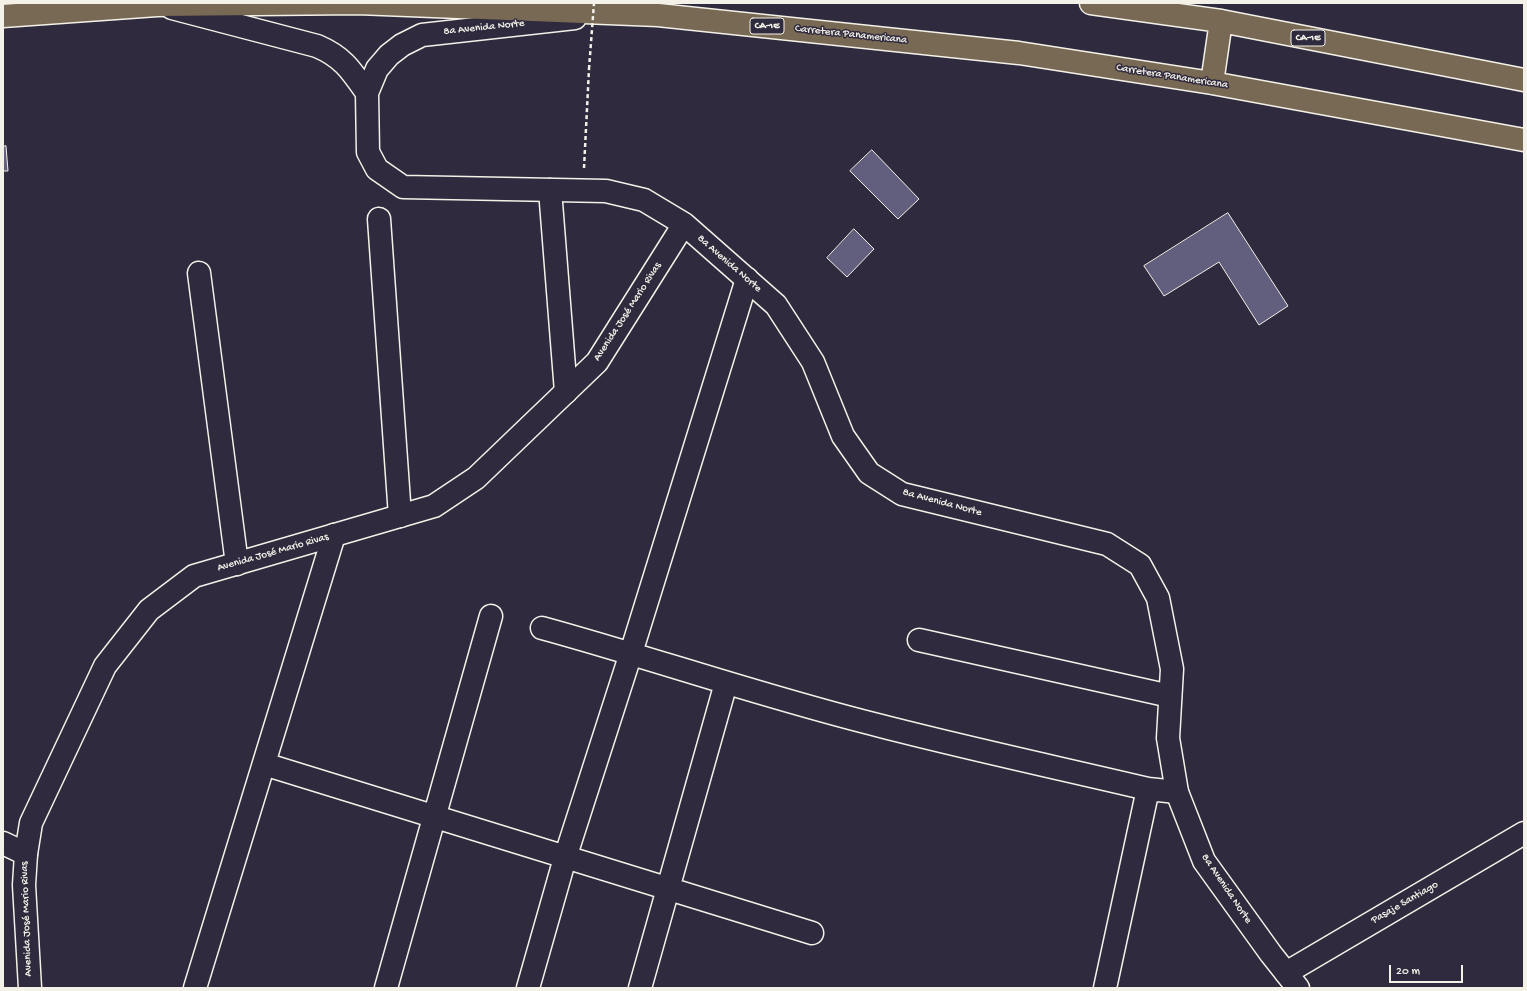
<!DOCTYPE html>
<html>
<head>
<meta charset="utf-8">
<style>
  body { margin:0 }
  #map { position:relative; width:1527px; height:991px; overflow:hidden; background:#2f2a3d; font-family:"Gochi Hand",sans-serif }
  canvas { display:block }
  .frame { position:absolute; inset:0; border:4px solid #f4f1e8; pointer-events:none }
  .scale { position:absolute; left:1389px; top:965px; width:74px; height:18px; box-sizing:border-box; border:2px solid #f4f1e8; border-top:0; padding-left:5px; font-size:12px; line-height:14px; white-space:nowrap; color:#f4f1e8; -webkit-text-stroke:3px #2f2a3d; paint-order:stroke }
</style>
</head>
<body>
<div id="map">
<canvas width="1527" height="991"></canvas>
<div class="frame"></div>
<div class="scale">20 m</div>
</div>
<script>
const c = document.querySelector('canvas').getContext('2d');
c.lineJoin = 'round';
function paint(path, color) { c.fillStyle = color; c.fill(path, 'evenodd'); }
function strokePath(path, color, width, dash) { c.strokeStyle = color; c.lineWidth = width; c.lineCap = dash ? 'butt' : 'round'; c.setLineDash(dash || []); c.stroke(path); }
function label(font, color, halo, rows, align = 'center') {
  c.font = font + ' "Gochi Hand",sans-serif'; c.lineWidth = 3; c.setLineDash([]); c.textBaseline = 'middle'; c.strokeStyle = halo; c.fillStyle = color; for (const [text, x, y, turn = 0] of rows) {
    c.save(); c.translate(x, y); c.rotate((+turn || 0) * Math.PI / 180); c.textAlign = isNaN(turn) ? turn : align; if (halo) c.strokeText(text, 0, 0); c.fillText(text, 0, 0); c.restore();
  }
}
const building = new Path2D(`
  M6,146L8,171H3V147Z
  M872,150L919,199L898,219L850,171Z
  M1228,213L1288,306L1259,325L1219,262L1164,296L1144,266Z
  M854,229L874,249L847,277L827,258Z`);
const path = new Path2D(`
  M584,168L589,69`);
const street = new Path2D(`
  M550,190L566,392
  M379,219L400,516
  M199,273L237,564
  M542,628C655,659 767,698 881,726C970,749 1059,768 1148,789
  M919,640L1170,696
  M264,764L812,933
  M3,843L26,854
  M1286,973L1524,833
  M195,988L334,535
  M386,988L491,616
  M528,988L565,858L631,653L747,279
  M640,988L726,683
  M1105,988L1148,789L1177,792`);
const secondary = new Path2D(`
  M172,8L317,46C343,57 351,70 367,93
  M575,18L422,35L402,45L389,55L377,69L367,93L368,152L377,169L403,187L606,191L644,200L684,224L776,305L813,362L843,436L869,473L902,494L1107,544L1140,565L1158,598L1172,669L1168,738L1177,792L1204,861L1271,954L1298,988
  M30,988L24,885L26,854L31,823L105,666L149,610L194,576L434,506L476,478L597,362L684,224`);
const highway = new Path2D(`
  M1091,3L1221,21L1524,80
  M3,16L157,5L358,3L658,15L1019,53L1212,83L1524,140
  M1212,83L1221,21`);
const pathBridge = new Path2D(`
  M589,69L594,3`);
const shields = [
  [767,26,34],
  [1308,38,34]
];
const shieldNames = [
  ["CA-1E",767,26],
  ["CA-1E",1308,38]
];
const streetNames = [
  ["8a Avenida Norte",484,28,-6],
  ["Carretera Panamericana",851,35,6],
  ["Carretera Panamericana",1172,77,9],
  ["8a Avenida Norte",729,264,41],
  ["Avenida José Mario Rivas",628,312,-57],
  ["8a Avenida Norte",942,503,15],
  ["Avenida José Mario Rivas",273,553,-16],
  ["8a Avenida Norte",1226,889,56],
  ["Pasaje Santiago",1405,903,-30],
  ["Avenida José Mario Rivas",27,919,-92]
];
paint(building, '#615f7d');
strokePath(building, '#f4f1e8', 1);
strokePath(street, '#f4f1e8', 25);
strokePath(secondary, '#f4f1e8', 25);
strokePath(highway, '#f4f1e8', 25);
strokePath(path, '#f4f1e8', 2.5, [4, 3]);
strokePath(street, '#2f2a3d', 22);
strokePath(secondary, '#2f2a3d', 22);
strokePath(highway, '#786954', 22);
strokePath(pathBridge, '#f4f1e8', 2.5, [4, 3]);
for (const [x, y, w] of shields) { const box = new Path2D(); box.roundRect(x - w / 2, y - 8, w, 16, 3); c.fillStyle = '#2f2a3d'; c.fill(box); strokePath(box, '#f4f1e8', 1); }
label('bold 10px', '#f4f1e8', null, shieldNames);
label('11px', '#f4f1e8', '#2f2a3d', streetNames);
</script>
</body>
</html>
